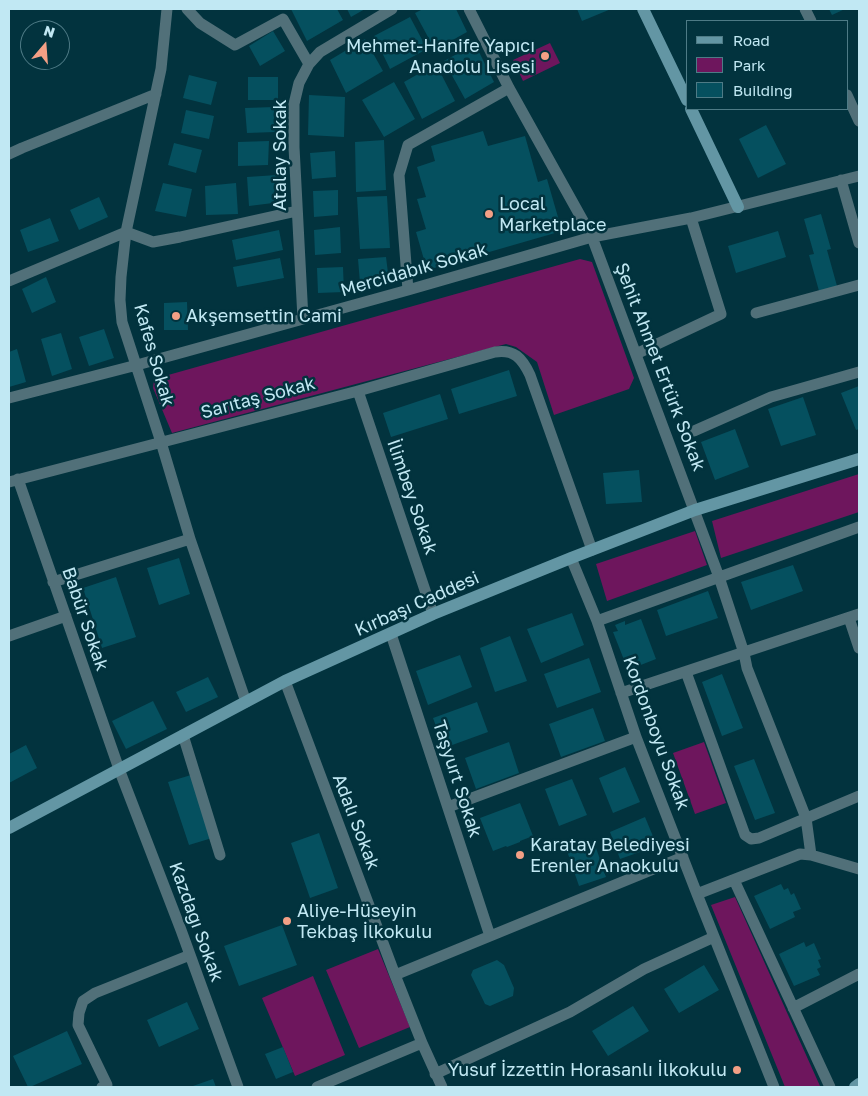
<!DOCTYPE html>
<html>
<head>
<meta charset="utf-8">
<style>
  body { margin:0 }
  #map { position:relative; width:868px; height:1096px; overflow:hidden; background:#02333e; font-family:"Golos Text",sans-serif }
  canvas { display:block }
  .frame { position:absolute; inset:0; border:10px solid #c1e8f3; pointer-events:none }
  .legend { position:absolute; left:686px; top:20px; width:162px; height:90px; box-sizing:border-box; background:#02333e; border:1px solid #4e7b86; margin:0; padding:6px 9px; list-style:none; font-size:15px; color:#c1e8f3 }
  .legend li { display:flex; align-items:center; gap:10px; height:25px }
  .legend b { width:25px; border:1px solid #4e7b86 }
  .north { position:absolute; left:20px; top:20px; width:50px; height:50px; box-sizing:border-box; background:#02333e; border:1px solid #4e7b86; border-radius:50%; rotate:18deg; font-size:14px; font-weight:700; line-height:20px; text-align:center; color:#c1e8f3 }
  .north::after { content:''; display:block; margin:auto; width:18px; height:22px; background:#f39f85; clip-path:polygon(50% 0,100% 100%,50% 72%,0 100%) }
</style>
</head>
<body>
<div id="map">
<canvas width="868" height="1096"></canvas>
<div class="frame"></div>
<ul class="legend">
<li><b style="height:6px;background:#6396a4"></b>Road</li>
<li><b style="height:14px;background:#6e165d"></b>Park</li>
<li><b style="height:14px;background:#05505f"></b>Building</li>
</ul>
<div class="north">N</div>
</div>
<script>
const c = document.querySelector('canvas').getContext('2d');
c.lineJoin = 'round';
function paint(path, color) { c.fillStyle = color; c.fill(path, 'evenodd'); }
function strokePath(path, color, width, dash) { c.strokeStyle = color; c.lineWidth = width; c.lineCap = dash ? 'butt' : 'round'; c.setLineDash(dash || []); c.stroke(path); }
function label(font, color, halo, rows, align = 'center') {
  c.font = font + ' "Golos Text",sans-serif'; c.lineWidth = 5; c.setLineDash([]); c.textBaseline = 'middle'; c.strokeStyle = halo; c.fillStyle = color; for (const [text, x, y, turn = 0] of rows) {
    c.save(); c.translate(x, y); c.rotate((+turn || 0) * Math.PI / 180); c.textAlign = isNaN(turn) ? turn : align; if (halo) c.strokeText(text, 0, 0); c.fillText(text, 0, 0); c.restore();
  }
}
const green = new Path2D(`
  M550,43L560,63L523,81L513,60Z
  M580,259L592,262L634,378L629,389L554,415L537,362L516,347L506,344L172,433L153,388L154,379Z
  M859,474V512L721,558L712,521Z
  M695,531L707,565L607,601L596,564Z
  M704,742L726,803L695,814L673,753Z
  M735,897L820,1086L819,1087H785L711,905Z
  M378,949L410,1027L359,1048L326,970Z
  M313,976L345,1055L295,1076L262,998Z`);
const building = new Path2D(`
  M291,9H337L343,20L307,41Z
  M347,9H365L351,17Z
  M423,9H456L467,32L435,50L415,13Z
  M577,9H611L582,21Z
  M829,9H845L832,15Z
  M410,17L427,49L390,69L374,36Z
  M273,31L285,51L260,66L249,46Z
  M365,39L383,71L346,93L330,60Z
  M475,44L494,82L465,99L444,61Z
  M436,64L455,101L422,119L404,82Z
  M189,75L217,82L211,105L183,98Z
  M248,77H278V100H248Z
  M394,82L415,119L384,137L362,100Z
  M309,95L345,97L344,137L308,135Z
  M274,107L275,132L247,133L245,108Z
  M186,110L214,116L209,139L181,133Z
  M766,125L786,164L758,178L739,139Z
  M483,131L488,146L525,136L538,182L547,179L562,231L427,270L416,232L426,229L417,199L426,197L417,167L435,161L431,146Z
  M384,140L386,190L356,192L355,142Z
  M269,141L268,165L238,166V142Z
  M174,143L202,150L196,173L168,165Z
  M335,151L336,177L312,179L310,153Z
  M277,175L281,202L249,206L247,177Z
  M163,183L192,189L186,217L155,211Z
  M236,183L238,214L206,215L205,186Z
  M338,190V215L314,217L313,191Z
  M387,196L390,248L360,249L357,197Z
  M99,197L108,217L79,230L70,210Z
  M821,214L831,249L827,250L837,286L819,291L809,255L814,254L804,219Z
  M50,218L59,241L28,252L20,230Z
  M340,227L341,253L315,255L314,230Z
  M279,230L283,250L236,260L232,240Z
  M778,231L786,257L736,273L728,246Z
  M386,257L389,281L360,283L358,259Z
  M280,258L284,278L237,287L233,267Z
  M343,267L344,292L318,293L317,268Z
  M46,277L56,302L32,313L22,289Z
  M187,302L188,330H164V303Z
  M104,329L114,358L89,366L79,337Z
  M61,333L72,369L52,376L41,339Z
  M17,349L26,382L9,387V352Z
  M509,370L517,396L459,414L451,389Z
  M859,386V429L856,430L841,393Z
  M440,394L448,419L391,437L383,413Z
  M803,397L816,435L781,446L768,409Z
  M735,429L749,467L715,480L701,442Z
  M639,470L642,502L606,504L603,473Z
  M179,558L190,594L159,605L147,568Z
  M793,565L803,591L751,610L741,582Z
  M116,577L136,637L102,648L83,588Z
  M708,591L718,618L666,636L657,610Z
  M572,613L584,645L541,663L527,629Z
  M641,619L656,659L628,670L613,632L618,631L615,625L625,621V625Z
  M510,636L527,681L495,692L480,648Z
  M460,655L472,687L428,705L416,671Z
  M589,658L601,692L557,708L544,674Z
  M722,674L743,728L722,736L702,682Z
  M208,677L218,697L186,712L176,692Z
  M153,701L167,729L126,749L112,721Z
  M477,702L488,732L444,748L433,718Z
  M593,708L605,741L561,757L549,724Z
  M509,742L519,773L476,789L465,758Z
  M26,745L37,768L9,783V754Z
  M754,759L775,813L755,820L734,766Z
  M625,767L640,802L613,813L599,778Z
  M191,775L212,838L189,845L168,782Z
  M572,779L587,815L559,826L545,789Z
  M520,803L533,836L520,841V842L507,847L506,846L493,851L480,818Z
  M645,817L657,846L620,859L610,832Z
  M319,833L338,888L310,898L291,843Z
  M594,842L606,877L579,886L567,851Z
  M781,884L784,890L788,888L791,895L794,893L801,909L793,912L795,917L770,929L754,896Z
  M282,925L297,965L239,986L224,946Z
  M804,942L806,947L814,943L821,959L818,960L821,967L817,969L820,975L794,986L779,954Z
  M497,960L504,965L514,988L513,996L490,1006L485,1004L471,975L473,970Z
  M704,965L719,990L679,1013L664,989Z
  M187,1002L199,1029L159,1047L147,1020Z
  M633,1006L649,1031L608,1056L592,1031Z
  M67,1031L82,1064L30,1087H28L13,1056Z
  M283,1047L293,1072L276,1079L265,1054Z
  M213,1079L216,1087H190Z`);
const street = new Path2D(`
  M167,9L161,69L126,232L121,277L120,300L122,322L161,442L190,539L246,702
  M187,9L200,23L235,45L283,19L309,64
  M469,9L509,88L592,237L719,577L744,653L747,668L806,818L811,855
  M805,9L811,21
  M847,95L859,121
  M9,154L22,148L156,94
  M841,180L859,243
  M9,281L126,232L153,242L180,237L297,211
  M408,290L399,175L408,145L509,88
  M756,313L859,285
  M303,319L294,147V104L299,83L309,64L320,52L392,9
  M636,354L721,314L691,218
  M358,391L433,614
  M9,398L137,365L408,290L592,237L691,218L859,176
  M694,431L771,397L859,372
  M18,479L119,769L181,930L238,1087
  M9,482L358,391L495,352C514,349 522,358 530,375L592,550
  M571,558L597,621L636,737L697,894L774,1087
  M53,582L190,539
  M849,618L859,648
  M597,621L859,527
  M391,634L490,936
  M9,636L66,616
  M686,672L745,835L751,839L759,838L859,796
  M285,681L395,975L422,1043L442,1087
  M621,693L859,614
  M183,735L220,855
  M448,807L636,737
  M734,880L830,1087
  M697,894L800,854L811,855L859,869
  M395,975L683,857
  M793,1008L859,974
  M435,1074L570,1012L644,969L714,937
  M102,1087L107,1085L78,1025L79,1013L83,1001L95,993L190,955
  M317,1087L422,1043`);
const secondary = new Path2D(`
  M643,9L687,100
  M691,109L738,207
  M9,828L285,681L433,614L571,558L695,510L859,459
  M855,1087L859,1084`);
const markers = [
  [545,56,5,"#f39f85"],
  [489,214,5,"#f39f85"],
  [176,316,5,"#f39f85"],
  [520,855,5,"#f39f85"],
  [287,921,5,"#f39f85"],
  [737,1070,5,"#f39f85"]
];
const poiNames = [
  ["Mehmet-Hanife Yapıcı",535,46,"right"],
  ["Anadolu Lisesi",535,67,"right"],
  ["Local",499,204],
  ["Marketplace",499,225],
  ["Akşemsettin Cami",186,316],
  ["Karatay Belediyesi",530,845],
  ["Erenler Anaokulu",530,866],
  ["Aliye-Hüseyin",297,911],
  ["Tekbaş İlkokulu",297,932],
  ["Yusuf İzzettin Horasanlı İlkokulu",727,1070,"right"]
];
const streetNames = [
  ["Atalay Sokak",280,155,-90],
  ["Mercidabık Sokak",414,270,-16],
  ["Kafes Sokak",154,355,74],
  ["Şehit Ahmet Ertürk Sokak",660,367,69],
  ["Sarıtaş Sokak",258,398,-15],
  ["İlimbey Sokak",412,497,71],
  ["Kırbaşı Caddesi",417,604,-24],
  ["Babür Sokak",85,619,71],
  ["Kordonboyu Sokak",656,733,70],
  ["Taşyurt Sokak",457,779,72],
  ["Adalı Sokak",356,822,69],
  ["Kazdağı Sokak",196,922,70]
];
paint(green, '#6e165d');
paint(building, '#05505f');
strokePath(street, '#517079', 11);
strokePath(secondary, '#6396a4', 12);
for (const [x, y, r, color] of markers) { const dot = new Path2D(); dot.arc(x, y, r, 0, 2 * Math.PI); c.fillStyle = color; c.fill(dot); strokePath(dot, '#02333e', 2); }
label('18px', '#c1e8f3', '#02333e', poiNames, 'left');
label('18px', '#c1e8f3', '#02333e', streetNames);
</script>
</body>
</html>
